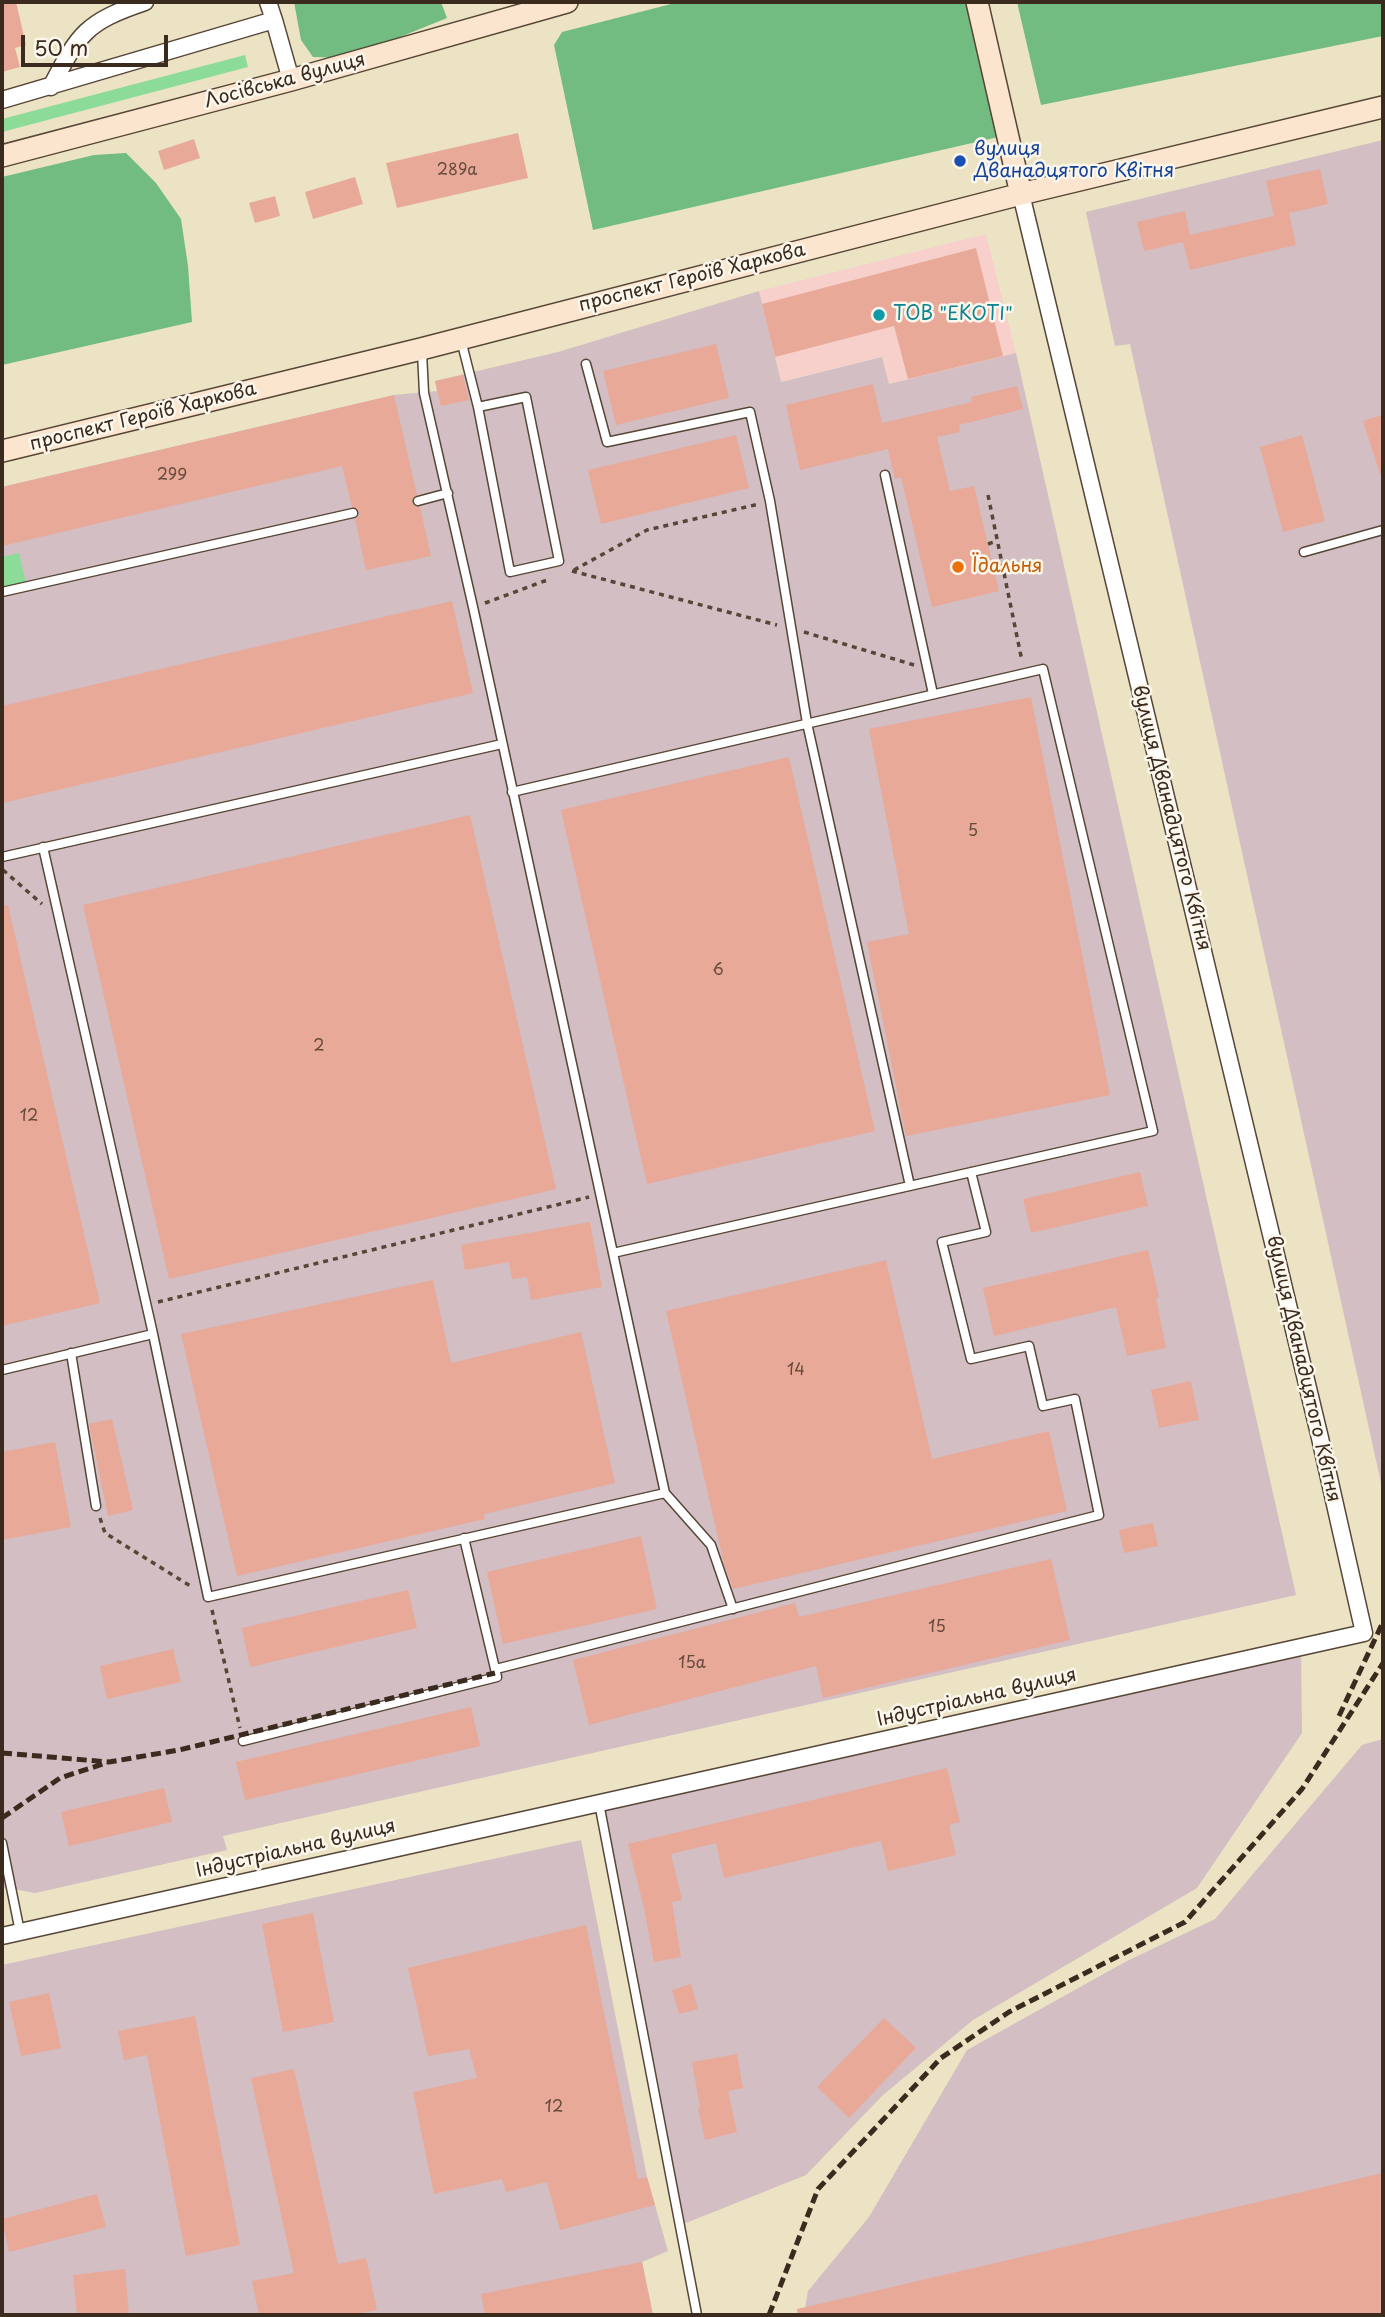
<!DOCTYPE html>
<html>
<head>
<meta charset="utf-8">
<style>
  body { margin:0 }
  #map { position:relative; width:1385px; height:2317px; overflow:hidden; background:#ece3c4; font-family:"Playpen Sans",sans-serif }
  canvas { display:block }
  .frame { position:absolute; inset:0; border:4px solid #3b2a1e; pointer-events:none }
  .scale { position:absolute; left:21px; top:35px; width:147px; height:32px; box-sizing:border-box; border:4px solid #3b2a1e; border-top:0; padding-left:9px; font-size:21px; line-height:24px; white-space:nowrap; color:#3b2a1e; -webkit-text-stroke:5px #fbf7ec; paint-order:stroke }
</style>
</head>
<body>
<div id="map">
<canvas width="1385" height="2317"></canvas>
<div class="frame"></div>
<div class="scale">50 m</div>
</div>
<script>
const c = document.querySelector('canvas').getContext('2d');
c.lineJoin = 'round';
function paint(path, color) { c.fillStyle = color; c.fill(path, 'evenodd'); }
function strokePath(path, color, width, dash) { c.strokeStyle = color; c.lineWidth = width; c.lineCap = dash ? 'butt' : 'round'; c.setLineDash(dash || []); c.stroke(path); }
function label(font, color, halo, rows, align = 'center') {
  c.font = font + ' "Playpen Sans",sans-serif'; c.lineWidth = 5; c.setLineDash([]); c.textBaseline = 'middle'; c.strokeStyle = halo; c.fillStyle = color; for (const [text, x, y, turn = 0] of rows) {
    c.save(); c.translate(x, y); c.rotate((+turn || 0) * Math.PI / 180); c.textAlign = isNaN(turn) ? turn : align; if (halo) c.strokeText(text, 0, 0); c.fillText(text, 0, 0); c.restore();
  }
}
const built = new Path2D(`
  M986,234L1016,353L889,384L882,357L780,382L759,291Z`);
const industrial = new Path2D(`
  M1383,140V1492L1130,344L1115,346L1086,212Z
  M759,291L781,382L882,357L889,384L1016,353L1296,1595L223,1836L227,1850L35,1893L2,1887V487L394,395L437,391L435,381L558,352Z
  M1301,1647L1302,1733L1197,1888L973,2020L882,2096L806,2175L681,2225L599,1803Z
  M1383,1739V2315H804L808,2291L869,2217L967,2050L1125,1962L1215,1919L1362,1745Z
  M581,1840L647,2177L668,2251L642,2262L653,2315H2V1965Z`);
const green = new Path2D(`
  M245,55L248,67L2,132V119Z
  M19,553L26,583L2,588V557Z`);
const forest = new Path2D(`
  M294,2H441L447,18L348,58L313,57L301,40Z
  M679,2H977L1007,135L593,230L554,45L562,32Z
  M1017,2H1383V36L1041,105Z
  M126,153L156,183L181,219L188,266L192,322L2,365V177L94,155Z`);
const building = new Path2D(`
  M2,2H16L26,45L15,48L20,67L2,72Z
  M518,133L528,178L397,208L386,163Z
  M194,139L200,158L164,170L158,151Z
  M1320,169L1328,204L1289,213L1296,245L1190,270L1183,242L1144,251L1137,222L1185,211L1190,235L1274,216L1266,181Z
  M355,177L363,204L313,219L305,192Z
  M275,196L280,216L255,223L249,203Z
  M976,248L1003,356L908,379L894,326L775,357L762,304Z
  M716,344L729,398L616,425L603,371Z
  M463,375L469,400L441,406L435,381Z
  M873,384L882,423L972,402L971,397L1017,386L1023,409L959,425L960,432L937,437L950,491L974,486L999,591L932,607L901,477L895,479L888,449L800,470L786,405Z
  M394,395L417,495L412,502L414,506L420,507L431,556L366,570L355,519L359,516V511L352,507L342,466L2,546V487Z
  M1383,415V473L1380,474L1363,421Z
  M736,435L749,488L601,524L588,470Z
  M1302,435L1325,521L1283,532L1260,447Z
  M452,601L473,693L2,803V706Z
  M1031,697L1110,1095L906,1136L867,942L909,934L869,729Z
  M789,757L875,1131L647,1184L561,810Z
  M470,815L556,1189L169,1279L83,905Z
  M8,905L100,1303L2,1326V906Z
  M1140,1172L1148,1206L1031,1233L1023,1199Z
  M590,1222L602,1287L531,1300L527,1277L512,1279L509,1262L465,1270L461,1245Z
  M1148,1250L1159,1297L1156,1298L1166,1348L1127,1356L1116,1307L994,1336L983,1288Z
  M886,1260L932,1459L1049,1431L1067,1511L733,1589L724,1564L666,1311Z
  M433,1280L451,1363L581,1332L615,1483L484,1514L485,1519L237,1576L181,1334Z
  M1191,1381L1199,1420L1159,1428L1151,1390Z
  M112,1419L133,1510L108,1516L89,1424Z
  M55,1442L71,1527L2,1540V1452Z
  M1153,1523L1158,1546L1124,1553L1119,1530Z
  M641,1536L657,1609L503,1644L487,1572Z
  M1051,1559L1070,1640L823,1698L816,1666L589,1725L573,1660L795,1603L799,1617Z
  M408,1590L417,1628L250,1667L242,1628Z
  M173,1649L181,1682L107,1699L100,1666Z
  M471,1707L480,1746L245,1800L236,1762Z
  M947,1768L960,1822L949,1825L956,1855L888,1871L881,1841L724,1878L716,1843L671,1854L682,1900L672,1902L681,1957L654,1962L644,1908L628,1844Z
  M164,1788L172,1822L69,1846L61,1812Z
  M313,1913L334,2022L283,2032L262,1924Z
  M586,1925L638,2179L647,2177L655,2205L560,2230L547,2182L506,2192L502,2179L434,2194L413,2092L477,2078L469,2049L428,2056L408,1968Z
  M691,1984L698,2009L679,2014L672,1990Z
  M49,1993L61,2048L21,2056L9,2002Z
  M195,2016L240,2245L186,2256L147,2055L124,2060L118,2031Z
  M884,2018L916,2048L849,2118L817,2087Z
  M737,2054L743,2088L728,2091L737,2132L705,2140L698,2108L700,2107L692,2062Z
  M294,2069L338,2264L366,2258L377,2310L350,2315H259L252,2281L294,2273L251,2078Z
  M1383,2173V2315H798L797,2309Z
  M97,2194L106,2227L9,2252L2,2219Z
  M642,2262L653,2315H485L481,2294Z
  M125,2269L129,2315H77L73,2275Z`);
const path = new Path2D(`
  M988,495L1022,661
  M988,544L997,541
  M574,570L647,530L759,504
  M572,571L777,625
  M485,603L550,579
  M804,632L914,665
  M3,870L42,904
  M158,1302L589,1197
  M100,1518L105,1533L192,1587
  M212,1610L240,1728`);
const lane = new Path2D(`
  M461,340L478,407L510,572L559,561L526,397L478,407
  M586,364L607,442L750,412L770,501L807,723L910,1186
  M885,475L933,694
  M418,501L448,493
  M1304,552L1383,530
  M2,592L353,513
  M512,792L1043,669L1153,1131L613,1253
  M43,847L153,1334
  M2,857L502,744
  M71,1353L96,1506
  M2,1370L153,1334L208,1597L665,1493L473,607L424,393L422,352
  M665,1493L711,1545L733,1609
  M496,1669L1099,1515L1075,1399L1043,1406L1029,1346L971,1359L942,1242L986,1232L971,1172
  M243,1741L497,1677L464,1538
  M599,1803L697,2315
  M2,1843L20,1932`);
const street = new Path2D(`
  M268,2L274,20
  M51,87C79,33 86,22 145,2
  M2,100L274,20L291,80
  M2,1936L1364,1633L1320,1438L1021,194`);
const secondary = new Path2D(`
  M977,2L1021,194
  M2,156L291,80L567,2
  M2,451L421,349L1021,194L1383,107`);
const rail = new Path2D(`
  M1339,1716L1383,1622
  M2,1753L109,1762L179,1750L495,1673
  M2,1818L60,1778L103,1764
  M769,2315L818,2189L941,2058L1009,2012L1185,1922L1302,1789L1383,1663`);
const markers = [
  [960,161,7,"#1a4fb4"],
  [879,315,7,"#0f9aa8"],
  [958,567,7,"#e8710a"]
];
const numberNames = [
  ["289а",457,171],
  ["299",172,476],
  ["5",973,832],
  ["6",718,971],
  ["2",319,1047],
  ["12",29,1117],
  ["14",796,1371],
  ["15",937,1628],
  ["15а",692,1664],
  ["12",554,2108]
];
const streetNames = [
  ["Лосівська вулиця",285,81,-15],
  ["проспект Героїв Харкова",692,278,-14],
  ["проспект Героїв Харкова",143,417,-14],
  ["вулиця Дванадцятого Квітня",1171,818,76],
  ["вулиця Дванадцятого Квітня",1303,1369,77],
  ["Індустріальна вулиця",977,1698,-13],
  ["Індустріальна вулиця",296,1849,-13]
];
const transitNames = [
  ["вулиця",974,150],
  ["Дванадцятого Квітня",974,172]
];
const cultureNames = [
  ["ТОВ \"ЕКОТI\"",893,315]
];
const foodNames = [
  ["Їдальня",972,567]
];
paint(built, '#f7d0cc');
paint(industrial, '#d2bec3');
paint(green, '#8ddb99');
paint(forest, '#72bb81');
paint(building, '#e8a998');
strokePath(lane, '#564637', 11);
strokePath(street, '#564637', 19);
strokePath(secondary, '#564637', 24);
strokePath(path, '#564637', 3.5, [5, 5]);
strokePath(lane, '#fff', 8);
strokePath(street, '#fff', 16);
strokePath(secondary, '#fce5cf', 21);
strokePath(rail, '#3b2a1e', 5, [10, 5]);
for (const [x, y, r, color] of markers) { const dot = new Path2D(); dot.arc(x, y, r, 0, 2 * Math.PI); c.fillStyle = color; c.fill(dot); strokePath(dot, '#fbf7ec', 2.5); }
label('16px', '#664a3c', null, numberNames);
label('19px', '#3b2a1e', '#fbf7ec', streetNames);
label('19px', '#164399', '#fbf7ec', transitNames, 'left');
label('19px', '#0d838f', '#fbf7ec', cultureNames, 'left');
label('19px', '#c56008', '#fbf7ec', foodNames, 'left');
</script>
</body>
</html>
